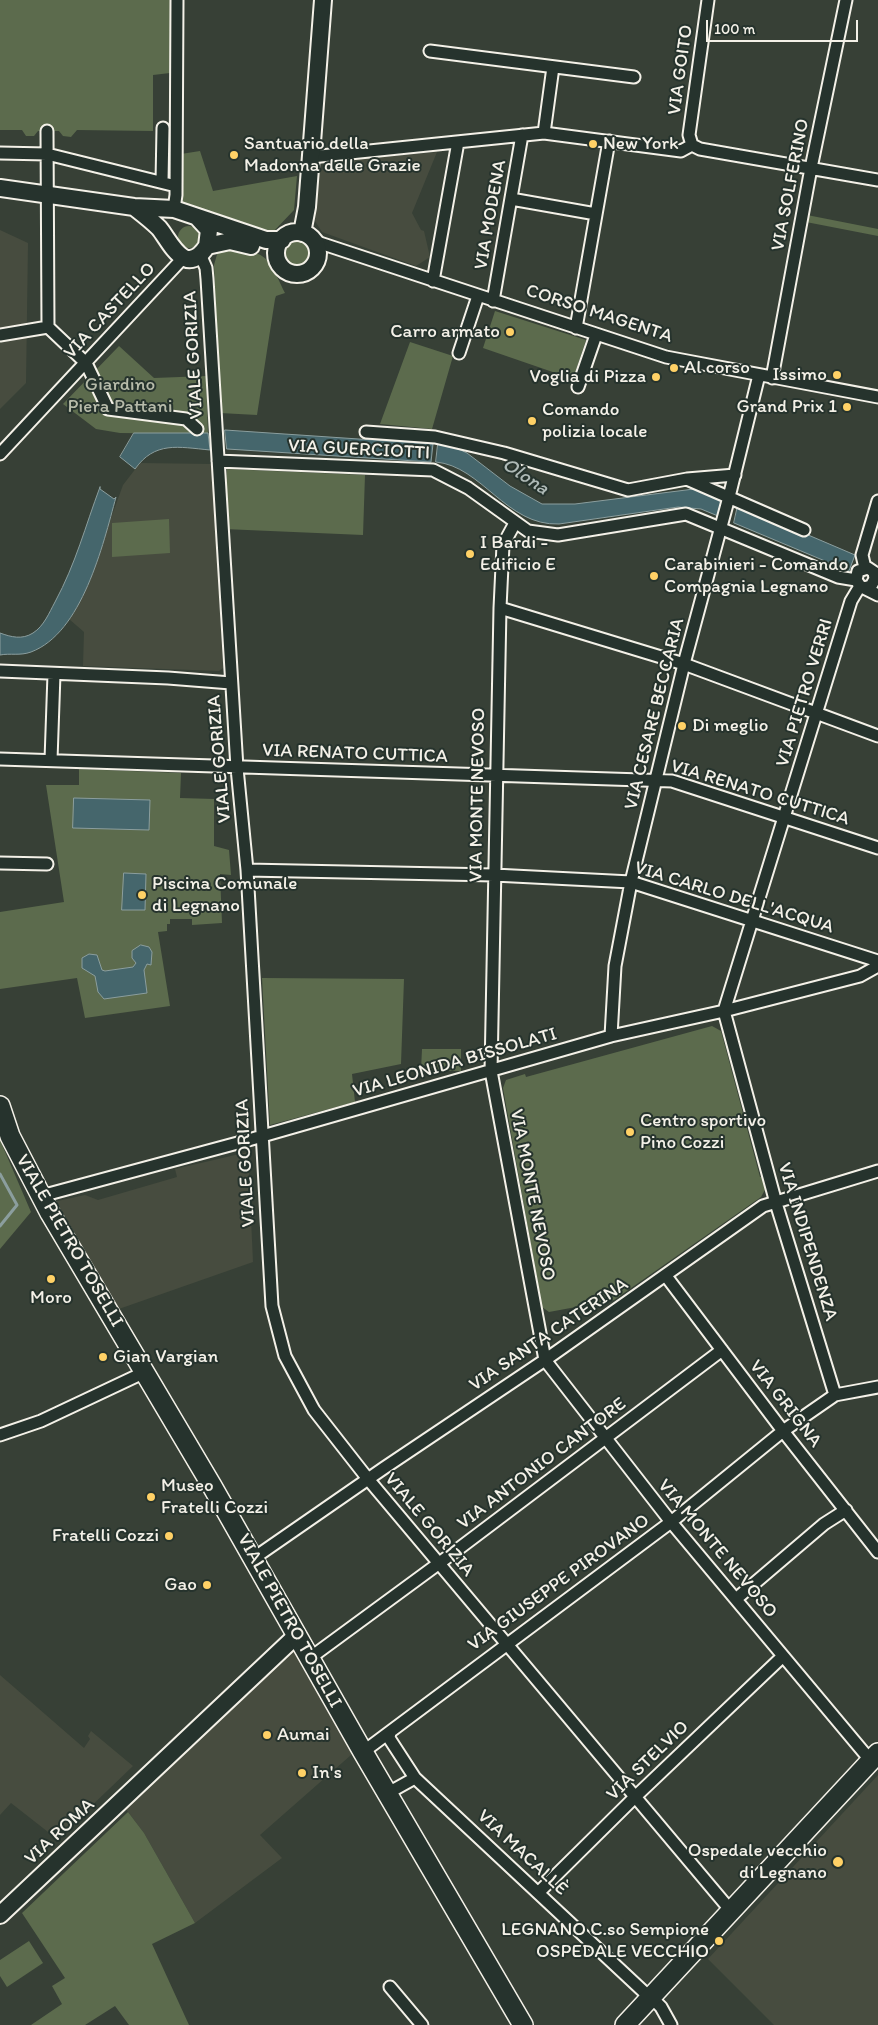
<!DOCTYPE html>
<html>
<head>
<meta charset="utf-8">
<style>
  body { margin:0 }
  #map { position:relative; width:878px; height:2025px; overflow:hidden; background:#374036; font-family:Itim,sans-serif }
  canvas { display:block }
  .scale { position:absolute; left:706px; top:20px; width:152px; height:22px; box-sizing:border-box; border:2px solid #f4f1e8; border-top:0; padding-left:6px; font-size:15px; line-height:18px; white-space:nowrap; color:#f4f1e8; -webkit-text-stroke:4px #26332d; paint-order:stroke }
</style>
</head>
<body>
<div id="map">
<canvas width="878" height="2025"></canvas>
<div class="scale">100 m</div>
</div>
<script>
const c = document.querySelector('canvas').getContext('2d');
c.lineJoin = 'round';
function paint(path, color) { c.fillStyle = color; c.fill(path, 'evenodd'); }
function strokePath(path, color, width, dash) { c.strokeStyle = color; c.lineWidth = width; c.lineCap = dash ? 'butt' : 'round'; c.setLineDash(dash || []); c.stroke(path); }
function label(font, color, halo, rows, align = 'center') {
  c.font = font + ' Itim,sans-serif'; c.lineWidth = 4; c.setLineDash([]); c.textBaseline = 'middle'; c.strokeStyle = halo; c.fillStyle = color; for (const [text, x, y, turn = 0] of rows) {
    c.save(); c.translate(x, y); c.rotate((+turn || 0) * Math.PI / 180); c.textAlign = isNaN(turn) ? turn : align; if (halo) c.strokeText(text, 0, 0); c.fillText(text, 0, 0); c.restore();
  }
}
const built = new Path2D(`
  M437,152L412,213L421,230L424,231L430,257L416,266L322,232L315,221L318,174L331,161Z
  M0,230L28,243L26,383L0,409Z
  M140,463L212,464L223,668L219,671L83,666L84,632L69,619L87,584L123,485Z
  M248,1152L253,1262L116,1310L53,1202L85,1195L98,1200L177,1177L175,1169Z
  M295,1638L359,1748L260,1835L282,1858L195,1923L144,1833L122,1804Z
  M0,1675L84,1748L90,1739L88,1736L91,1731L133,1766L57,1839L11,1803L0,1815Z
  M878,1775V2025H774L708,1959Z`);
const green = new Path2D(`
  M0,0H171L170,73L153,75V131L77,130L71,137L63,136L59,131H38L34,136H26L22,130H0Z
  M200,151L213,191L297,176L294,210L273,232L183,206L181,154Z
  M807,215L878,229V236L806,222Z
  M178 237a11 11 0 1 1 22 0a11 11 0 1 1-22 0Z
  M283 253a16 16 0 1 1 32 0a16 16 0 1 1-32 0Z
  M226,247C269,253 267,255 285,293L276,296L275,299L257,415L220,413L214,265L218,251Z
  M495,311L586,340L573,379L483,348Z
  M410,342L453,356L432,429L380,424Z
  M119,346L154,378L206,376L208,434L120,433L96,429L63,404Z
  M227,469L365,475L363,535L224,529Z
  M169,519L170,553L112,557V523Z
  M79,769L181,773L180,798L214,799V846L229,850L231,875L220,874L222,923L192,925V919H170V924H167V931L158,932L170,1006L85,1018L77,978L0,989V912L64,902L46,785H79Z
  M262,978L404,979L401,1064L352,1074L355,1102L270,1125Z
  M712,1026L721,1031L760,1177H763L766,1188L761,1197L614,1300L549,1312L542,1307L503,1088L506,1080L525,1074L526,1077Z
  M422,1049H461V1071L421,1070Z
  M0,1140L31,1212L0,1249Z
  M128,1812L144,1833L195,1923L152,1944L189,2025H129L115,2006L85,2025H31L62,2004L52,1986L65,1978L22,1913Z
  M29,1941L43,1963L7,1987L0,1976V1960Z`);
const water = new Path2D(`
  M225,430L433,444L431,462L227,449Z
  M134,433H208L210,450C178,447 155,441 135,469L120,457Z
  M438,444L454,447L467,453L510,486L542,504H575L694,489L722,499L718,516L701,509L678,507L559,524C506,526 482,466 436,462Z
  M100,487V489L114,499L116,497C103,545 82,633 31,652C20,656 10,653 0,655V633C11,637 22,640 33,633C44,626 49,613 55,602C76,563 85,527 100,487Z
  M738,505L855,555L849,571L734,523Z
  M74,798L150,800L149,830L73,828Z
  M124,873L146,874L145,910H122Z
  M141,945L149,947L152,952L151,965L147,964L144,970L147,993L104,999L98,992L95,976L82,968V958L89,954L97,955L102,970L105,971L133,967L136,963L132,958V951Z`);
const stream = new Path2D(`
  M0,1174L17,1205L0,1226`);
const street = new Path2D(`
  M430,51L634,77
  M47,131L48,327
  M544,133L553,67
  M692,145L700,149L878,180
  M692,145L689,135L708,0
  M0,153L47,154L176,186
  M311,157L544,133L681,151L692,145
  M162,182L163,128
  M511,199L596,214
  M174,209L176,195L177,0
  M314,241L666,357L878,397
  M200,254L206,268L207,279L237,768L247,870L272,1306L285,1356L314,1410L368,1479L732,1912
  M433,281L458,142
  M493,301L522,135
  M48,327L86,363L108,409L186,419L197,429
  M576,328L609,141
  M0,335L48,327
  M459,353L478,296
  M772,378L811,168L846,0
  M578,387L596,335
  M366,432L435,437L504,453L628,490L687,479L735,475
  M0,454L184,257
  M218,461L433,470L468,488L528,531L558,535L686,514L838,577L856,580
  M689,480L804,530
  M515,523L503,545L500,608L491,1071L545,1360L671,1522L871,1761
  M865,568L862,555L878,501
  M864,588L871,586L875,579L874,572L868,568L858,571L856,580L860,586L878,595
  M500,608L684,664L878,736
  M0,671L168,678L231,683
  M0,759L672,781L878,848
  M51,760L54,674
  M0,863L47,864
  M247,870L494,875L631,882L878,961
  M611,1036L615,966L631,882L685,660L729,497L759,375
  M41,1196L245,1141L611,1036L724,1011L860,976L878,966
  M666,1276L783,1431L878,1552
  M835,1395L776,1203L724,1011L851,601L860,586
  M0,1435L41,1421L145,1372
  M254,1558L384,1468L545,1360L763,1206L878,1171
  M736,1599L824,1524L846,1510
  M310,1658L453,1553L722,1350
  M390,1732L389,1738L415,1778L644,1992
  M363,1752L671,1522L783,1431L835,1395L878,1387
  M388,1793L415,1778
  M539,1892L635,1797L782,1657
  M390,1987L422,2025
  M651,1997L661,2007L671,2025`);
const secondary = new Path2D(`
  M0,188L134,207L174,209L266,240H282
  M134,207C143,214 151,220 159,228C170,241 185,279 207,246L209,230L198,218
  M276 253a21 21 0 1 1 42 0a21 21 0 1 1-42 0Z
  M302,233L307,207L323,0
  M207,246L230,241L251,246
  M0,1915L297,1635`);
const primary = new Path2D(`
  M0,1106L10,1136L50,1213L212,1486L363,1752L523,2025
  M625,2025L878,1753`);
const markers = [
  [593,144,5,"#ffd166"],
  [234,155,5,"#ffd166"],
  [510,332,5,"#ffd166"],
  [674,368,5,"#ffd166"],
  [837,375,5,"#ffd166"],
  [656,377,5,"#ffd166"],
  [847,407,5,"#ffd166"],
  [532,421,5,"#ffd166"],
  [470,554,5,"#ffd166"],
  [654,576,5,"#ffd166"],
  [682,726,5,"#ffd166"],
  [142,895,5,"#ffd166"],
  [630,1132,5,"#ffd166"],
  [51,1279,5,"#ffd166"],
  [103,1357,5,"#ffd166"],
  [151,1497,5,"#ffd166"],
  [169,1536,5,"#ffd166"],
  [207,1585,5,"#ffd166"],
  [267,1735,5,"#ffd166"],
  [302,1773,5,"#ffd166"],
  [838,1862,6,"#ffd166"],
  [719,1941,5,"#ffd166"]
];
const streetNames = [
  ["VIA GOITO",681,70,-82],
  ["VIA SOLFERINO",791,185,-79],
  ["VIA MODENA",491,215,-80],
  ["VIA CASTELLO",110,311,-47],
  ["CORSO MAGENTA",599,314,18],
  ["VIALE GORIZIA",194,355,-93],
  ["VIA GUERCIOTTI",359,450,3],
  ["VIA PIETRO VERRI",805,693,-73],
  ["VIA CESARE BECCARIA",655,714,-76],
  ["VIA RENATO CUTTICA",355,754,2],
  ["VIALE GORIZIA",220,759,-95],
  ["VIA RENATO CUTTICA",760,793,17],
  ["VIA MONTE NEVOSO",478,795,-89],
  ["VIA CARLO DELL'ACQUA",734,898,17],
  ["VIA LEONIDA BISSOLATI",455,1063,-16],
  ["VIALE GORIZIA",246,1163,-93],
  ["VIA MONTE NEVOSO",532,1195,79],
  ["VIALE PIETRO TOSELLI",69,1241,60],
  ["VIA INDIPENDENZA",807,1242,73],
  ["VIA SANTA CATERINA",549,1335,-34],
  ["VIA GRIGNA",785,1404,52],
  ["VIA ANTONIO CANTORE",542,1464,-37],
  ["VIALE GORIZIA",429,1525,50],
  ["VIA MONTE NEVOSO",717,1549,50],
  ["VIA GIUSEPPE PIROVANO",559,1583,-36],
  ["VIALE PIETRO TOSELLI",289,1621,61],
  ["VIA STELVIO",648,1761,-44],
  ["VIA ROMA",60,1832,-43],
  ["VIA MACALLÈ",522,1853,43]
];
const poiNames = [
  ["Santuario della",244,144],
  ["Madonna delle Grazie",244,166],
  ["New York",603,144],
  ["Carro armato",500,332,"right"],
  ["Al corso",684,368],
  ["Issimo",827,375,"right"],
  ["Voglia di Pizza",646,377,"right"],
  ["Grand Prix 1",837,407,"right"],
  ["Comando",542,410],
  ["polizia locale",542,432],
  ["I Bardi -",480,543],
  ["Edificio E",480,565],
  ["Carabinieri - Comando",664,565],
  ["Compagnia Legnano",664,587],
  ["Di meglio",692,726],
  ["Piscina Comunale",152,884],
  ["di Legnano",152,906],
  ["Centro sportivo",640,1121],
  ["Pino Cozzi",640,1143],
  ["Moro",51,1298,"center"],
  ["Gian Vargian",113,1357],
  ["Museo",161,1486],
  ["Fratelli Cozzi",161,1508],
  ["Fratelli Cozzi",159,1536,"right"],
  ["Gao",197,1585,"right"],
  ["Aumai",277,1735],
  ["In's",312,1773],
  ["Ospedale vecchio",827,1851,"right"],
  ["di Legnano",827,1873,"right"],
  ["LEGNANO C.so Sempione",709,1930,"right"],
  ["OSPEDALE VECCHIO",709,1952,"right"]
];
const parkNames = [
  ["Giardino",120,385],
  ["Piera Pattani",120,407]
];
const waterNames = [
  ["Olona",525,477,33]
];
paint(built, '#474c3f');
paint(green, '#5c6b4d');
paint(water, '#45666c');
strokePath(water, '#8b9e9e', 1);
strokePath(stream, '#8b9e9e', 3);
strokePath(street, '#f4f1e8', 15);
strokePath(secondary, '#f4f1e8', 20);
strokePath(primary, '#f4f1e8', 22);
strokePath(street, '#26332d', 11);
strokePath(secondary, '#26332d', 16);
strokePath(primary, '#26332d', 19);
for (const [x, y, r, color] of markers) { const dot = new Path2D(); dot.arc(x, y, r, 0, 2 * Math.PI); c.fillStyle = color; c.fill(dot); strokePath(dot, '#26332d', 2); }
label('19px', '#f4f1e8', '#26332d', streetNames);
label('19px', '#f4f1e8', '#26332d', poiNames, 'left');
label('19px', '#b7bbaa', '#26332d', parkNames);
label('italic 20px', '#aeb9b6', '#26332d', waterNames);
</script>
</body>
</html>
